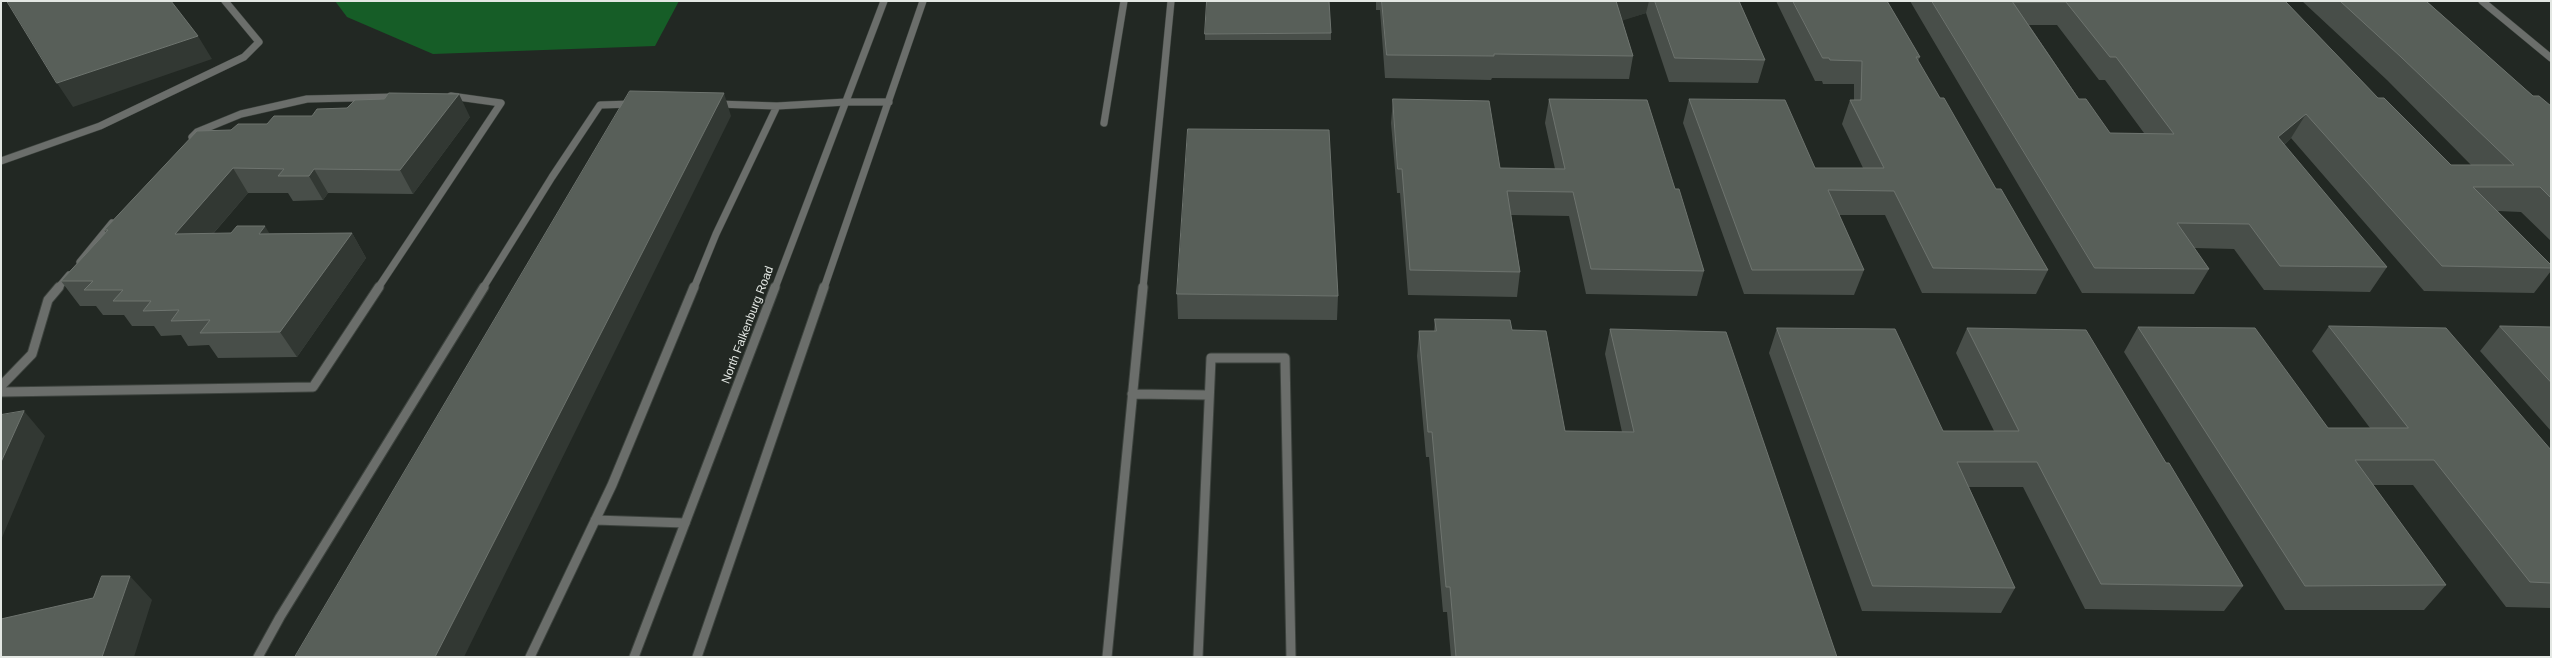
<!DOCTYPE html>
<html>
<head>
<meta charset="utf-8">
<style>
  body { margin:0 }
  #map { position:relative; width:2552px; height:658px; overflow:hidden; background:#222823; font-family:Arial,sans-serif }
  canvas { display:block }
  .frame { position:absolute; inset:0; border:2px solid #e3e7e3; pointer-events:none }
</style>
</head>
<body>
<div id="map">
<canvas width="2552" height="658"></canvas>
<div class="frame"></div>
</div>
<script>
const c = document.querySelector('canvas').getContext('2d');
c.lineJoin = 'round';
function paint(path, color) { c.fillStyle = color; c.fill(path, 'evenodd'); }
function strokePath(path, color, width, dash) { c.strokeStyle = color; c.lineWidth = width; c.lineCap = dash ? 'butt' : 'round'; c.setLineDash(dash || []); c.stroke(path); }
function label(font, color, halo, rows, align = 'center') {
  c.font = font + ' Arial,sans-serif'; c.lineWidth = 3.5; c.setLineDash([]); c.textBaseline = 'middle'; c.strokeStyle = halo; c.fillStyle = color; for (const [text, x, y, turn = 0] of rows) {
    c.save(); c.translate(x, y); c.rotate((+turn || 0) * Math.PI / 180); c.textAlign = isNaN(turn) ? turn : align; if (halo) c.strokeText(text, 0, 0); c.fillText(text, 0, 0); c.restore();
  }
}
const water = new Path2D(`
  M335,1H679L655,46L433,54L347,17Z`);
const serviceFar1 = new Path2D(`
  M2482,1L2551,58
  M717,104L777,106
  M1104,123L1124,1
  M192,137L197,132L241,114L307,99L395,97
  M1,161L100,126L244,57L259,42L225,1
  M80,262L112,223
  M58,288L69,275
  M378,288L501,103L451,96
  M483,288L552,177L600,105L632,104
  M694,288L716,234L777,106L846,102
  M1143,288L1171,1`);
const service = new Path2D(`
  M1,386L32,354L48,300L59,287
  M1,392L313,387L379,287
  M1132,394L1209,395
  M595,520L685,523
  M258,657L280,617L484,287
  M530,657L612,485L694,287
  M1107,657L1143,287
  M1198,657L1211,358H1285L1291,657`);
const tertiaryFar1 = new Path2D(`
  M846,102H889
  M775,288L884,1
  M824,288L923,1`);
const tertiary = new Path2D(`
  M634,657L775,287
  M697,657L824,287`);
const wall = new Path2D(`
  M1376,1H1739L1765,60L1758,83L1669,82L1646,13L1622,20L1633,56L1629,79L1492,78L1491,80L1385,78L1380,10H1376Z
  M1776,1H1887L1920,57L1918,61L1940,98L1996,189L2048,270L2036,294L1922,293L1885,215H1839L1864,270L1854,295L1744,294L1683,123L1689,99L1815,168H1863L1842,124L1850,100H1854V84H1823L1822,81H1815Z
  M1910,1H2285L2378,98L2451,165H2471L2387,80L2302,1H2426L2533,96L2551,106V241L2521,212L2498,211L2551,265V271L2534,293L2424,291L2291,138L2284,145L2387,267L2370,292L2264,290L2234,249L2194,248L2209,269L2194,294L2082,293ZM2029,25H2057L2099,80H2105L2144,133H2110L2079,99Z
  M1331,33V40H1205V34Z
  M384,99L470,117L413,194L328,193L323,200L293,201L288,193H248L213,234L352,233L366,258L297,357L218,358L209,345L188,346L181,335L161,336L154,326H132L124,315H103L96,306H80L61,281L106,233L104,230L231,130L312,116Z
  M1393,99L1500,168L1555,169L1545,123L1549,99L1675,189L1704,271L1697,296L1586,294L1569,216L1511,215L1520,272L1517,297L1408,295L1400,193H1397L1391,123Z
  M1177,294L1338,296L1337,320L1178,319Z
  M1435,319L1512,330L1565,431L1622,432L1605,354L1610,329L1837,657H1451L1447,612H1443L1429,457H1426L1417,356L1419,331H1434Z
  M2329,326L2551,450V608L2506,607L2413,485H2373L2446,585L2424,610H2285L2124,352L2138,327L2328,428H2370L2312,351Z
  M2500,326L2551,327V431L2480,351Z
  M1777,328L1943,431H1994L1956,353L1967,328L2166,463L2243,586L2224,611L2085,609L2023,487H1969L2015,588L2001,613L1862,611L1769,353Z`);
const shadedWall = new Path2D(`
  M1616,1H1649L1646,13L1612,24Z
  M198,36L212,59L73,107L57,83Z
  M724,93L731,116L464,657H435Z
  M459,94L470,117L413,194L400,170Z
  M2306,114L2291,138L2264,162L2278,137Z
  M233,168L248,193L192,258L175,234Z
  M314,169L328,193L323,200L309,176Z
  M265,226L280,251L259,234Z
  M352,233L366,258L297,357L280,332Z
  M24,411L45,436L1,540V462Z
  M130,576L152,600L134,657H102Z`);
const building = new Path2D(`
  M7,1H171L198,36L57,83Z
  M1207,1H1329L1331,33L1205,34Z
  M1382,1H1616L1633,56L1494,54V56L1387,55Z
  M1655,1H1739L1765,60L1675,58Z
  M1793,1H1887L1920,57H1916L1940,98H1944L1996,189H2001L2048,270L1933,268L1894,191L1828,190L1864,270H1752L1689,99L1785,100L1815,168H1884L1850,100H1861L1862,61L1830,60L1829,58H1823Z
  M1932,1H2285L2378,98H2384L2451,165H2514L2401,57L2340,1H2426L2533,96H2539L2551,106V198L2540,187H2473L2551,265V268L2442,266L2306,114L2278,137L2387,267L2280,266L2249,224L2177,223L2209,269L2095,268ZM2013,2H2066L2110,57H2116L2174,134L2110,133L2086,99H2079Z
  M630,91L724,93L435,657H295Z
  M389,93L459,94L400,170L314,169L309,176H278L284,169L233,168L175,234L231,233L237,226H265L259,234L352,233L280,332L200,333L210,320L171,321L179,310L143,311L151,301H113L123,290H84L93,281H61L108,230H104L197,131L231,130L238,124H267L274,116H312L317,109L347,108L355,100L384,99Z
  M1393,99L1489,101L1500,168L1565,169L1549,99L1647,100L1675,189H1679L1704,271L1591,269L1573,192L1507,191L1520,272L1410,270L1402,169H1398Z
  M1188,129L1329,130L1338,296L1177,294Z
  M1435,319L1510,320L1512,330L1546,331L1565,431L1634,432L1610,329L1726,332L1837,657H1456L1450,587H1446L1432,432H1428L1419,331H1436Z
  M2329,326L2446,328L2551,450V583L2530,582L2434,460H2355L2446,585L2305,586L2138,327L2255,328L2328,428H2408Z
  M2500,326L2551,327V382Z
  M1777,328L1895,329L1943,431H2019L1967,328L2086,330L2166,463H2169L2243,586L2101,584L2037,462H1957L2015,588L1873,586Z
  M24,411L1,462V415Z
  M102,576H130L102,657H1V619L93,598Z`);
const streetNames = [
  ["North Falkenburg Road",748,325,-69]
];
paint(water, '#165d27');
strokePath(serviceFar1, '#3d433e', 8);
strokePath(service, '#3d433e', 11);
strokePath(tertiaryFar1, '#3d433e', 8);
strokePath(tertiary, '#3d433e', 11);
strokePath(serviceFar1, '#6b6e6b', 7);
strokePath(service, '#6b6e6b', 9);
strokePath(tertiaryFar1, '#6b6e6b', 7);
strokePath(tertiary, '#6b6e6b', 9);
paint(wall, '#484e49');
paint(shadedWall, '#323833');
paint(building, '#585f59');
strokePath(building, '#6e746f', 1);
label('12px', '#e3e7e3', '#222823', streetNames);
</script>
</body>
</html>
